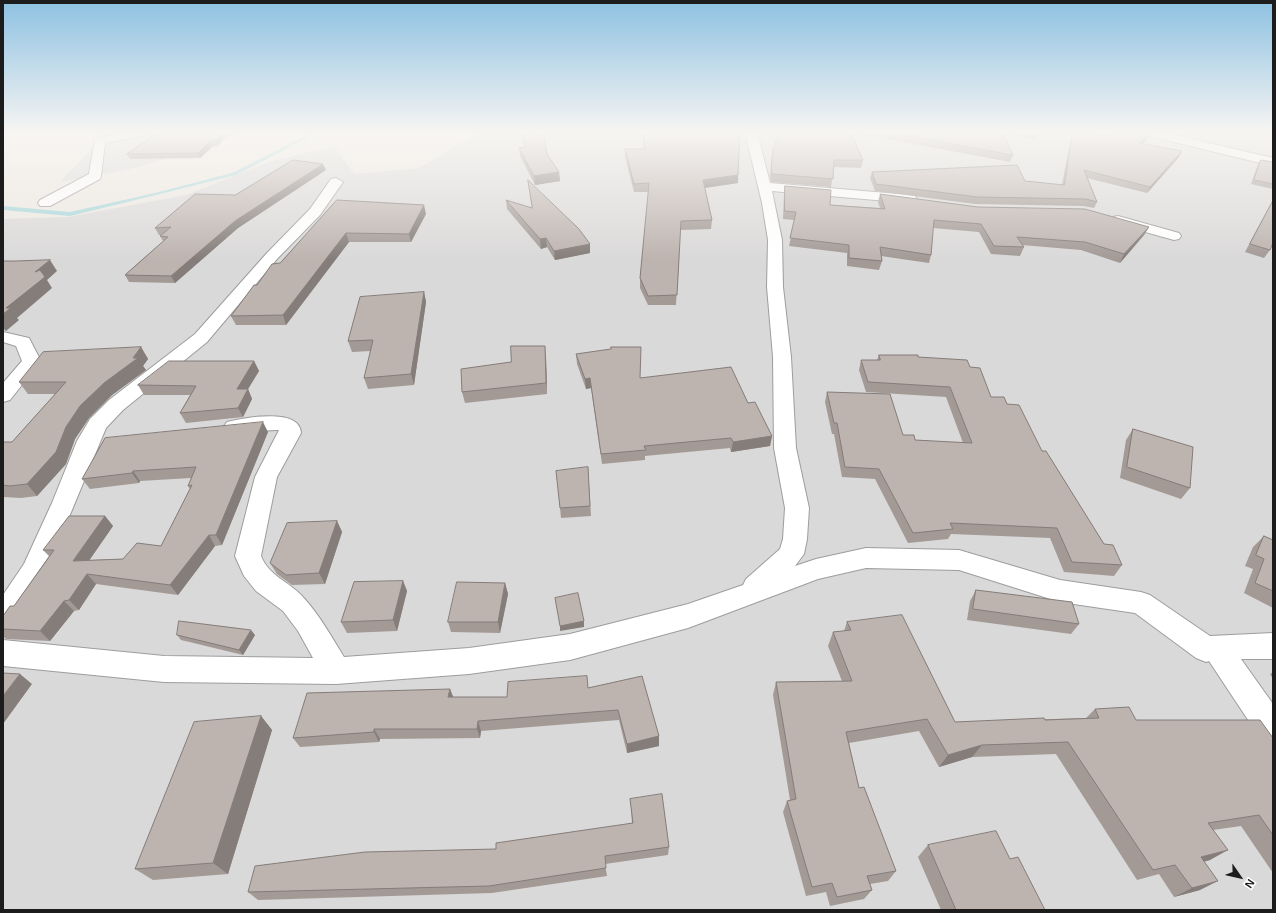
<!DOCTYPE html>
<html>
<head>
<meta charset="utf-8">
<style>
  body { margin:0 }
  #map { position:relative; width:1276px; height:913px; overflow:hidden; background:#ede8e2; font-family:Arial,sans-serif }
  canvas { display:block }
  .frame { position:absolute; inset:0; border:4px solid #1c1c1c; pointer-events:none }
  .north { position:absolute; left:1220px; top:857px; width:40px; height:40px; -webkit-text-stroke:3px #fff; paint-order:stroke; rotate:124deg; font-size:11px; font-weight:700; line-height:16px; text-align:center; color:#1c1c1c }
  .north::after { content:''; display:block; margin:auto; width:14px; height:18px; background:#1c1c1c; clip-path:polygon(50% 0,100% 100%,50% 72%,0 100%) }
</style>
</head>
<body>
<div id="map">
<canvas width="1276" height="913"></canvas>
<div class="frame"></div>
<div class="north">N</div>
</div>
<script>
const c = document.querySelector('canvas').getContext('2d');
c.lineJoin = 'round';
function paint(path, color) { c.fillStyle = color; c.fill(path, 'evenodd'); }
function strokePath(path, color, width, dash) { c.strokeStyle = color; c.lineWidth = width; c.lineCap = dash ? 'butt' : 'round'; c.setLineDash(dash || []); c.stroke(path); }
const residential = new Path2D(`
  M103,132H245L140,167L60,182L99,141Z
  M480,132H1273V910H3V219L68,217L186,195L274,160L335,147L354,174L419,168Z`);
const stream = new Path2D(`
  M313,132H319L236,175L156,195L70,216L3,210V206L70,212L155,193L232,173Z`);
const minor = new Path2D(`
  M126,132H151L146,135L105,143L101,176L100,179L50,206H40L38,203L40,200L89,174L95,139Z
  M745,132H757L770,183L910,195L915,196L917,199L915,202L910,203L772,191L782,240L783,287L791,357L796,448L809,508L807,539L804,554L795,566L816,559L866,548L959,550L1060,580L1141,592L1150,595L1210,636L1273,633V659H1241L1273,704V745L1262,741L1209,661L1206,662L1196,658L1135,613L1060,602L959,570L866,568L818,579L688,628L570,660L469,674L336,684L164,682L3,666V640L164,656L313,658L298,631L283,611L256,591L244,576L235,556L255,477L279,430C262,429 243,437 227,432L223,427L227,422C243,418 300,407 301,433L277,477L261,556C269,576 288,581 302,596C319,614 331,636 344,657L469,648L570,634L688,604L743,585L746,579L780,549L783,539L785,508L774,448L773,357L767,287L768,240L762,203Z
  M1140,132H1161L1273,158V166L1141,134Z
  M336,178L343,182L320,215L277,259L207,342L123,410L106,428L47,570L13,625L3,629V595L24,564L52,503L77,441L90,419L109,400L195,334L267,253L310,209L331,179Z
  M1118,216L1179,233L1181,236L1179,239L1174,240L1113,223L1111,220L1113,217Z
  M3,332L29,338L41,361L10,400L3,402V383L22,361L16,346L3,342Z`);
const wall = new Path2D(`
  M160,132H229L218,146L212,147L200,158L130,159L127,154Z
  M522,132H543L547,154L559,172L560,181L535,185L520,156L519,148L524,147Z
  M642,132H740L738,183L705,188L712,220L711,229L680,230L676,305H648L640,288V278L649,192H634L625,157V149H644Z
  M780,132H1038L1035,139L1002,133L1013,155L1010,162L850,132L863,160L861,168L834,167L831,187L771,182L770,176L773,149Z
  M1072,132H1084L1108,136L1112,132H1145L1146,140L1142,144L1182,151L1179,157L1147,193L1087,178L1097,202L1094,208L1083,206L975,204L875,191L870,178L872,172L1025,181L1062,185L1071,136Z
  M1261,160L1273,162V189L1251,184L1258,164Z
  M326,170L238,228L175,283L129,282L125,275L163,241L160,236L162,235H159L155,228L235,195Z
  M528,180L590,253L555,260L547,247L541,249L507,209L506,200L532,208Z
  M785,186L830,205L880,208L878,202L880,194L978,207L1149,227L1144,235L1120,263L1081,250L1022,245L1024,247L1020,256L991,254L979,232L933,228L931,255L929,263L881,256L882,261L879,270L847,266V253L789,246L795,220L783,219L784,194Z
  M1273,199V243L1270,250L1264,258L1245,252Z
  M337,200L426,214L411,242H349L286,325H236L231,316L257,285L280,263Z
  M424,292L426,302L414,385L368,389L364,378L371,351L352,352L348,341Z
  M141,347L148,359L143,366L146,370L112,395L89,418L75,439L66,464L37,496L21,498L3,497V442H12L55,394H28L19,382Z
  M576,354L640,378L748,403L772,436L770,446L731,452L730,448L645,456V460L602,464L591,388L586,389L577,364Z
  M879,355L918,357L970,367L991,397L1007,404L1042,451L1104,544L1122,565L1114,576L1064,572L1050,538L951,534L948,539L908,543L875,479L842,477L834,434H832L825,402L827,392L903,435L915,440L963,443L946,397L866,392L859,370L861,360H877Z
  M546,357L547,394L465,403L462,392L511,362Z
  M254,361L259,371L248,389L252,399L243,417L186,423L180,413L190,395H144L138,385Z
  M1133,429L1190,488L1181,499L1120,478L1126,440Z
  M268,432L222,545L215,546L178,595L96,584L79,610L74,611L50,641L6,639L3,636V616L14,606L49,556L43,550L105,516L113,526L89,560L123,559L161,546L190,489L188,486L191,478L140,481L139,483L90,489L82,479Z
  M588,467L591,516L561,518L560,508Z
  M337,521L342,532L325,584L292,585L277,574L270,563Z
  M1264,536L1273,540V608L1244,593L1253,569L1245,566L1253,547Z
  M403,581L407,591L397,631L347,633L341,622Z
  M505,583L508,594L500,633L451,632L448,622Z
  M976,590L1079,624L1071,634L967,620L970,601Z
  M847,622L955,722L1086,718L1095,709L1136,720L1273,738V873L1241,826L1213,830L1210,860L1204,862L1200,890L1174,897L1159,874L1137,880L1056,754L972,757L939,767L919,731L849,743L859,788L896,871L888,881L870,884L872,890L864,899L830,906L826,892L806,896L783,812L787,801L790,800L773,695L776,682L842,681L828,646L833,632L844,631Z
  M177,635H255L243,655L181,640Z
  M1273,672V679L1270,674Z
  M642,676L659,746L627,753L619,720L481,731L480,738L380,739L379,742L300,747L293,738L450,689L453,697H507L588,688Z
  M261,716L272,730L228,874L153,880L135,869Z
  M630,799L669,847L668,855L605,864L607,876L492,893L258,900L248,892L496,849L632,824L631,807Z
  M928,845L1010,859L1045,910H941L918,857Z`);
const shadedWall = new Path2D(`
  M223,132H229L218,146L216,141Z
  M1149,134L1146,140L1136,149L1139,143Z
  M210,141L212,147L200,158L198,153Z
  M1182,151L1179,157L1147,193L1150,187Z
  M323,164L326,170L238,228L175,283L171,276L235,221Z
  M559,172L560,181L535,185L534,176Z
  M738,175V183L703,188V180Z
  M424,205L426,214L411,242L409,234Z
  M1149,227L1144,235L1120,263L1124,254Z
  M346,233L349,242L286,325L283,315Z
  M546,238L547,247L541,249L540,239Z
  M590,244V253L555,260L554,251Z
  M50,260L57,271L47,280L52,288L17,318L19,320L6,331L3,328V314L6,308L35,272Z
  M424,292L426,302L414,385L411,374Z
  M545,346L546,357L547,394L546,383Z
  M141,347L148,359L143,366L146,370L112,395L89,418L75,439L66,464L37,496L27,484L80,406L104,383L133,358Z
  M254,361L259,371L248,389L252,399L243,417L238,408L237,389Z
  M590,378L591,388L586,389L585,379Z
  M263,422L268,432L222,545L216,535Z
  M772,436L770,446L731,452L733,442Z
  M133,471L140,481L139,483L132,473Z
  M105,516L113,526L82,571L73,561Z
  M337,521L342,532L325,584L319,573Z
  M209,535L215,546L178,595L170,585Z
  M87,574L96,584L79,610L69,600Z
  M403,581L407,591L397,631L393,620Z
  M505,583L508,594L500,633L498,622Z
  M64,601L74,611L50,641L40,631Z
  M584,621V627L560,631V626Z
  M251,630L255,635L243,655L239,650Z
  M20,674L32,684L3,724V696Z
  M450,689L454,699L448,697Z
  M261,716L272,730L228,874L213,863Z
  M478,721L481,731L480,738L477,729Z
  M374,729L380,739L379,742L374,732Z
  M659,736V746L627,753V744Z
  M982,745L972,757L939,767L948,755Z
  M1228,850L1210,860L1183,867L1201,857Z
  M1218,881L1200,890L1174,897L1192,888Z`);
const building = new Path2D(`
  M160,132H223L216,141H210L198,153L127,154Z
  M522,132H543L547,154L559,172L534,176L519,148L525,147Z
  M643,132H740L738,175L703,180L712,220L681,221L677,295L648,296L640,278L649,183L634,184L625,149H645Z
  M780,132H850L863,160H834L833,179L772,174L771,168L773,149Z
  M891,132H1002L1013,155Z
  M1073,132H1084L1108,136L1112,132H1144L1149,134L1139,143L1182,151L1150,187L1084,170L1097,202L1086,199L977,197L876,184L872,172L1017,165L1025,181L1064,185Z
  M293,160L323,164L235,221L171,276L125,275L168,237L160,236L171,227L155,228L195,194L235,195Z
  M1261,160L1273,162V184L1254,180Z
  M528,180L579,229L590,244L554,251L546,238L540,239L506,200L532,208Z
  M785,186L831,190L830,205L885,209L880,194L978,207L1085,209L1149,227L1124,254L1085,242L1017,237L1024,247L994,246L981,224L934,220L931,255L880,247L882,261L849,258V245L790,238L796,212L785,211Z
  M337,200L424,205L409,234L346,233L283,315L231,316L254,285H257L272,264L280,263Z
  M1273,201V243L1270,250L1250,244Z
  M50,260L35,272L40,270L45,277L6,308H11L3,314V261H15Z
  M424,292L411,374L364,378L373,340L348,341L360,297Z
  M511,346H545L546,383L462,392L461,369L511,362Z
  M141,347L133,358H138L104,383L80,406L66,427L56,452L27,484L10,486L3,485V442H12L66,382H19L43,352Z
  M611,347H641L640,378L731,367L748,403L755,402L772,436L733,442L731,438L644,446L646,450L601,454L590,378L585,379L576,354L611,349Z
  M879,355H918V357L967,360L970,367L980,368L991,397H1004L1007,404L1019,405L1042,451H1046L1104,544L1113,545L1122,565L1072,562L1057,528L950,523L953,529L913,533L879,469L845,467L837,423H834L827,392L890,394L903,435H914L915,440L972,443L950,387L868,382L861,360H880Z
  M169,361H254L237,389H248L238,408L180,413L196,386L138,385Z
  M263,422L216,535H209L170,585L87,574L69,600L64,601L40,631L3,629V616L10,606H14L54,550H43L69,516H105L73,561L123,559L137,543L161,546L192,485L188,486L196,467L133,471L132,473L82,479L105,438Z
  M1133,429L1193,447L1190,488L1127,467Z
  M588,467L590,506L560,508L556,471Z
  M337,521L319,573L286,575L270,563L287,523Z
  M1264,536L1273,540V591L1255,583L1264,559L1256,555Z
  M403,581L393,620L341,622L354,582Z
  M457,582L505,583L498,622H448Z
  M976,590L1072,602L1079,624L973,609Z
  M578,593L584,621L560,626L555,598Z
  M902,615L955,722L1044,718L1045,720L1099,718L1095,709L1129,707L1136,720H1260L1273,738V835L1259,815L1208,823L1228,850L1201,857L1218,881L1192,888L1175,865L1153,870L1068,742L982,745L948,755L927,719L846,732L859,788L864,787L896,871L867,876L872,890L837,897L832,883L812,887L787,801L796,799L776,682L852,681L833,632L851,630L847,622Z
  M179,621L251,630L239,650L177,635Z
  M3,673L20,674L3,696Z
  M587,676L588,688L642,676L659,736L627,744L618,710L478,721L477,729H374V732L293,738L307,693L450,689L448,697H507L508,682Z
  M261,716L213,863L135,869L194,722Z
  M662,794L669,847L605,856L606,868L489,886L248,892L255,866L365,852L496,849V843L633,823L630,799Z
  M996,831L1010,859L1018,857L1045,910H956L928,845Z`);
paint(residential, '#dad9d9');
paint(stream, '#a4d5d9');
strokePath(minor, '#9d9d9d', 2);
paint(minor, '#fff');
paint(wall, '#a39a96');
paint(shadedWall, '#847d7a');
paint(building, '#bdb3af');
strokePath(building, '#847d7a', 1);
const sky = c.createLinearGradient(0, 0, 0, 260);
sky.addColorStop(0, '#8dc1e2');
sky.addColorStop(0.51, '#f7f5f2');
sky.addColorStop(1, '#f7f5f200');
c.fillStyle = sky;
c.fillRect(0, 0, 1276, 260);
</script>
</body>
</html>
